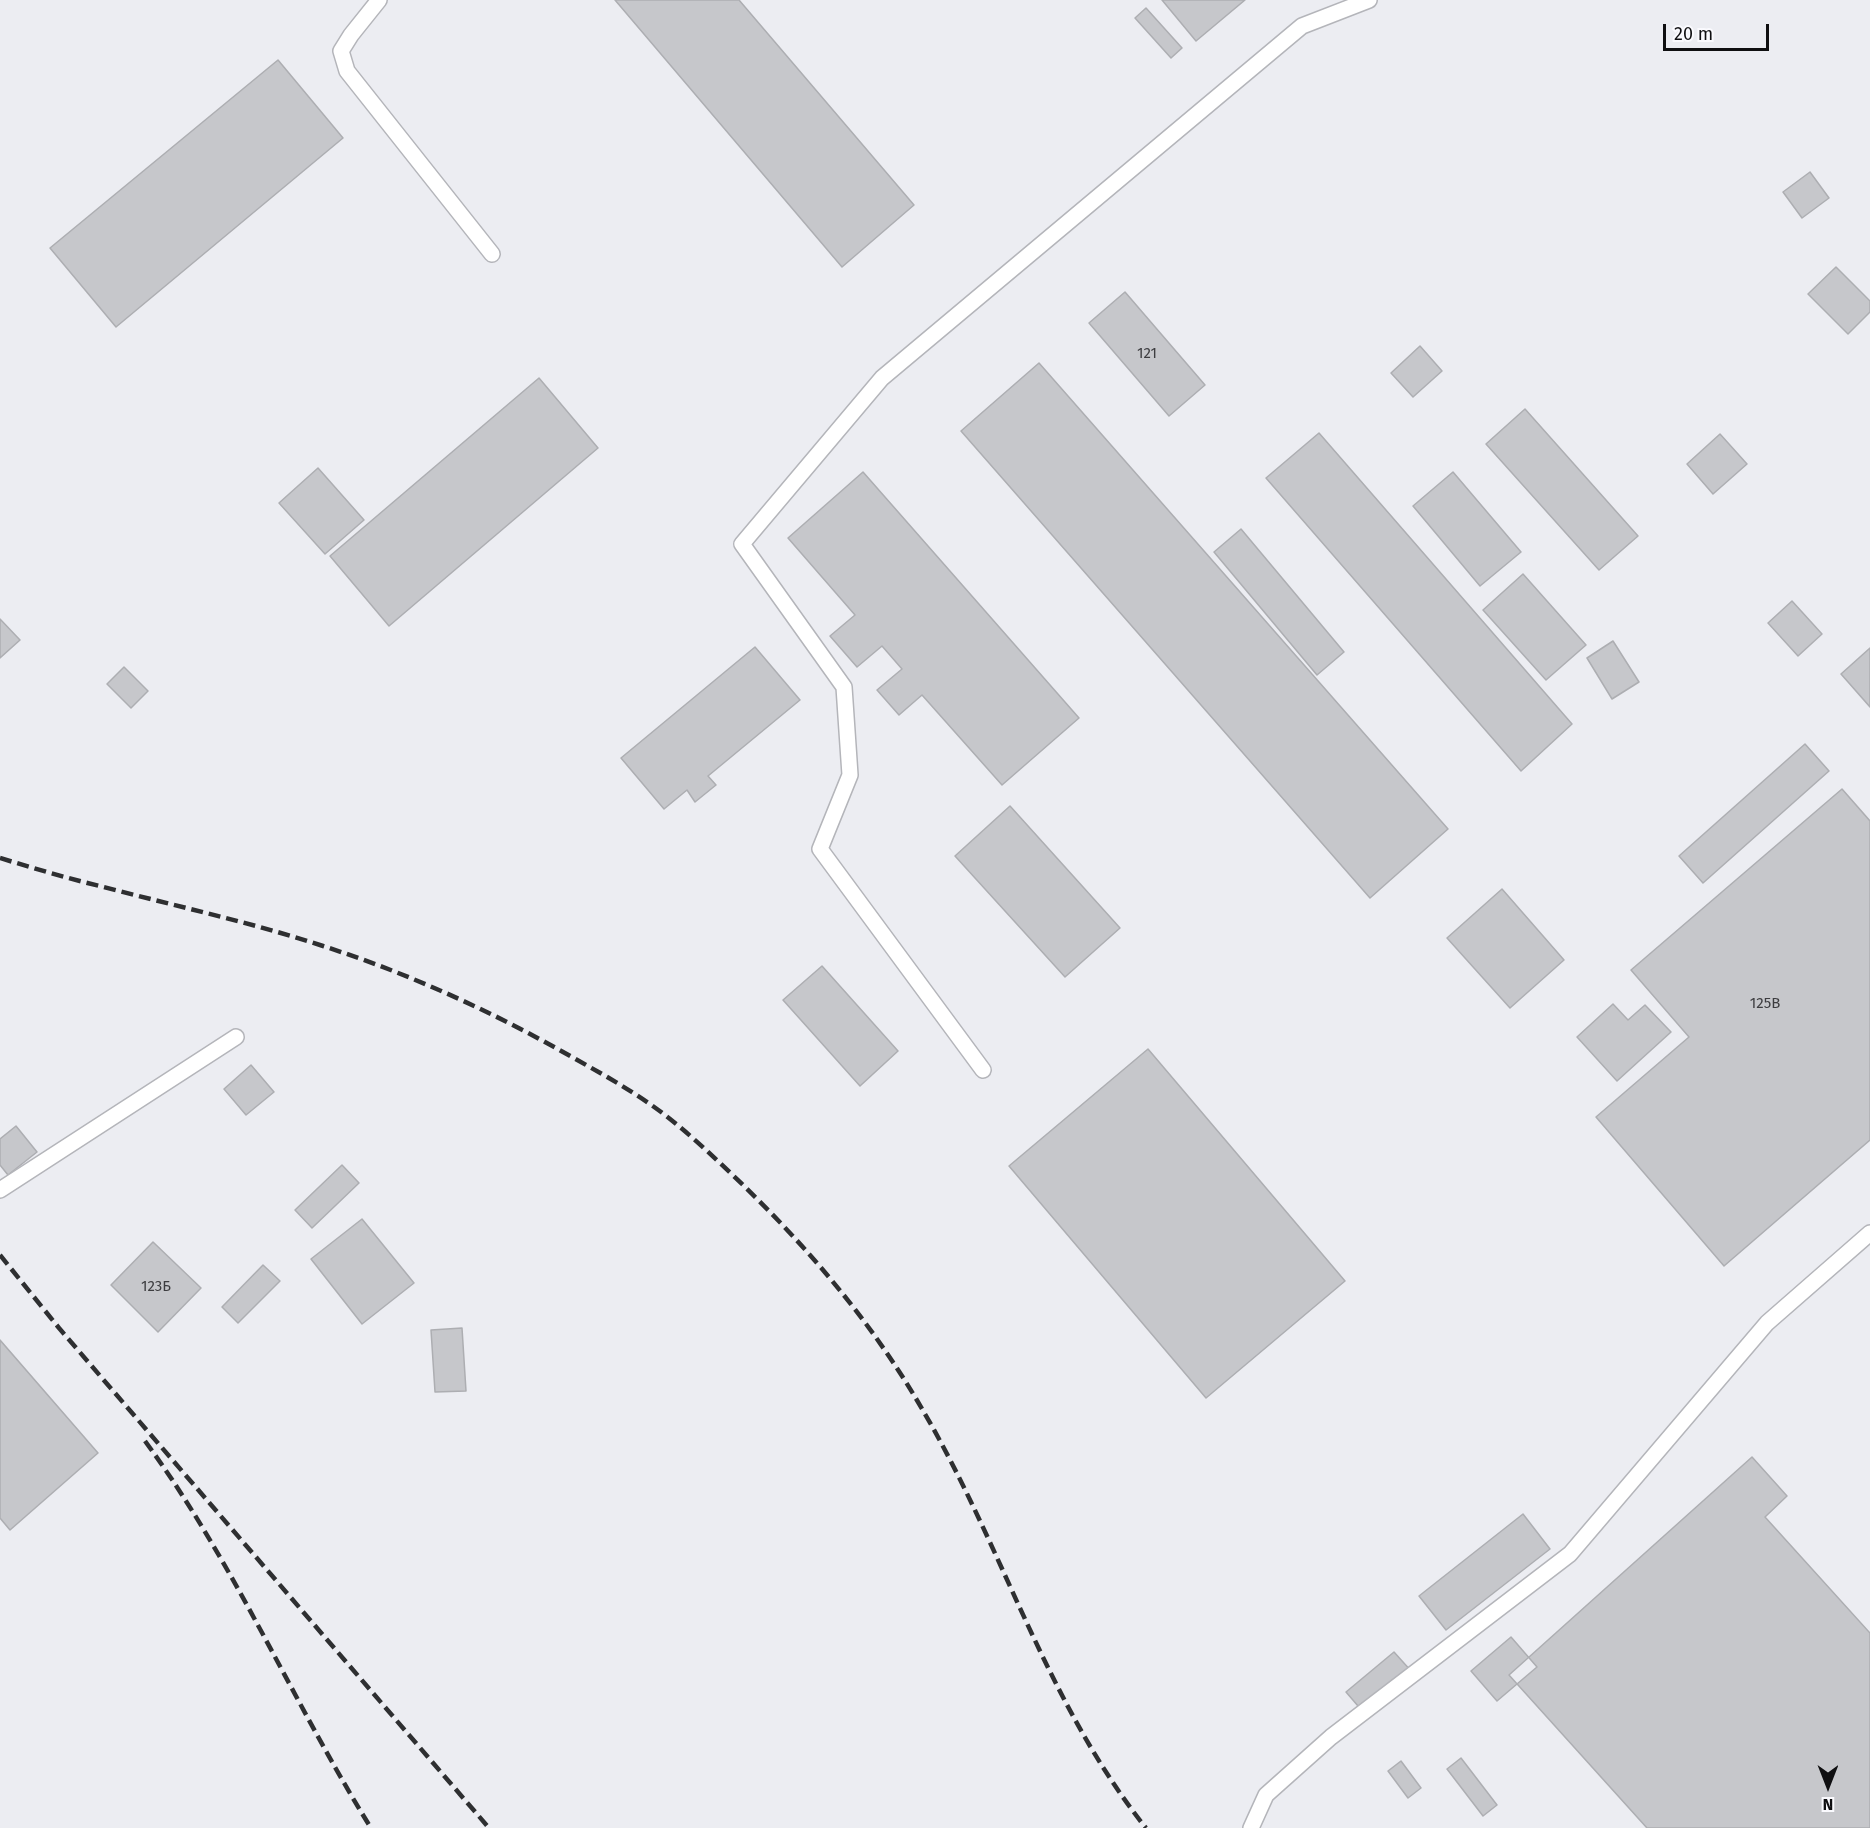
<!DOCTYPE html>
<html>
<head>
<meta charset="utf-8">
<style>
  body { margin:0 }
  #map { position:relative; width:1870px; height:1828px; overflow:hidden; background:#ecedf2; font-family:"Fira Sans",sans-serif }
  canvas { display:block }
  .north { position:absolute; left:1798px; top:1756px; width:60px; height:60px; -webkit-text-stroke:4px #fafafe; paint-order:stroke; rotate:180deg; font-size:16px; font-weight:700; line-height:24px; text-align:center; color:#0f0f11 }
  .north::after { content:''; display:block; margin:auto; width:21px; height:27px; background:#0f0f11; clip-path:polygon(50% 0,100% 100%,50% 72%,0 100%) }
  .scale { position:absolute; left:1663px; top:24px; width:106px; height:27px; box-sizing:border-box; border:3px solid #0f0f11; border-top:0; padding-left:8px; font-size:18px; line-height:21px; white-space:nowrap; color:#0f0f11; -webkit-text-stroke:4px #fafafe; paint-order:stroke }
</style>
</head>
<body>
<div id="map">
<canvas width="1870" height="1828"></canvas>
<div class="north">N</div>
<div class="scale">20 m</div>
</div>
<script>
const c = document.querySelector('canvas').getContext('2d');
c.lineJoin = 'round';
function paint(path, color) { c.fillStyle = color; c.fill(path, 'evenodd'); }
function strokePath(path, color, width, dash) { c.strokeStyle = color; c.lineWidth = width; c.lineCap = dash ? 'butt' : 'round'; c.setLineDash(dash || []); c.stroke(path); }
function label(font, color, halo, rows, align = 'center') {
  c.font = font + ' "Fira Sans",sans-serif'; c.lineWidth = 4.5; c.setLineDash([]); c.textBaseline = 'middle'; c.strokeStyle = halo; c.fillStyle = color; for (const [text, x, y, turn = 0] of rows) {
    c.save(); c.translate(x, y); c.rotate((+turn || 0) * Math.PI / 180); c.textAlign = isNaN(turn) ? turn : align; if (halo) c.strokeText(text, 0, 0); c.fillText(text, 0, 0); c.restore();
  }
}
const building = new Path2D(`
  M615,0H739L914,205L842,267Z
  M1162,0H1245L1196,41Z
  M1146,8L1182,48L1171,58L1135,18Z
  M278,60L343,138L116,327L50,248Z
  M1810,172L1829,198L1802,218L1783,192Z
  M1836,267L1870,301V312L1848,334L1808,294Z
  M1125,292L1205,385L1169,416L1089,323Z
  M1420,346L1442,371L1413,397L1391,373Z
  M1039,363L1448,829L1370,898L961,431Z
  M539,378L598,448L389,626L330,556Z
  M1525,409L1638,536L1599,570L1486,444Z
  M1319,433L1572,724L1521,771L1266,478Z
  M1720,434L1747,464L1713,494L1687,464Z
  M318,468L364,520L325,554L279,503Z
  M863,472L1079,718L1002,785L922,695L899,715L877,690L902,669L882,646L857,667L830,636L855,615L788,538Z
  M1453,472L1521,552L1480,586L1413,506Z
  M1241,529L1344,652L1317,675L1214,552Z
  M1523,574L1586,645L1546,680L1483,610Z
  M1792,601L1822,634L1798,656L1768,623Z
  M0,619L20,640L0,658Z
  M1613,641L1639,682L1612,699L1587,658Z
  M755,647L800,700L708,776L716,785L695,802L687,790L664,809L621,758Z
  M1870,648V707L1841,674Z
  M124,667L148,691L131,708L107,684Z
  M1805,744L1829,771L1703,883L1679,856Z
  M1842,789L1870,821V1140L1724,1266L1596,1117L1689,1037L1631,970Z
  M1010,806L1120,928L1065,977L955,856Z
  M1502,889L1564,960L1510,1008L1447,938Z
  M822,966L898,1051L860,1086L783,1000Z
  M1613,1004L1628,1020L1645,1005L1671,1032L1617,1081L1577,1037Z
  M1148,1049L1345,1281L1206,1398L1009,1166Z
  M251,1065L274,1092L246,1115L224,1089Z
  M16,1126L37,1152L8,1175L0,1165V1139Z
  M342,1165L359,1183L312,1228L295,1210Z
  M362,1219L414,1283L362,1324L311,1259Z
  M153,1242L201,1288L158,1332L111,1285Z
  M263,1265L280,1281L238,1323L222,1307Z
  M462,1328L466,1391L435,1392L431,1330Z
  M0,1340L98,1453L10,1530L0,1518Z
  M1752,1457L1787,1496L1765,1517L1870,1633V1828H1647L1509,1675Z
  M1523,1514L1550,1549L1446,1630L1419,1596Z
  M1511,1637L1537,1667L1497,1701L1471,1671Z
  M1394,1652L1412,1672L1364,1713L1346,1692Z
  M1461,1758L1497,1805L1483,1816L1447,1769Z
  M1401,1761L1421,1788L1408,1798L1388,1771Z`);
const lane = new Path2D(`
  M379,0L351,35L341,51L347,71L492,254
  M983,1070L820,849L850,775L844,687L742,544L882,378L1302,26L1369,0
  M0,1190L236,1037
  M1251,1828L1266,1795L1331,1737L1570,1554L1767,1323L1870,1233`);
const rail = new Path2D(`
  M0,858C33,868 66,878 100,886C175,906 250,922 323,946C404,972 482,1007 556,1048C593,1069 631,1089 665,1115C692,1136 717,1160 742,1184C813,1253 876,1328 925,1414C1004,1550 1047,1704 1146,1828
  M0,1255L59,1328L489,1828
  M145,1441C234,1562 292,1701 371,1828`);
const numberNames = [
  ["121",1147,354],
  ["125В",1765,1004],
  ["123Б",156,1287]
];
paint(building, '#c6c7cb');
strokePath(building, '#adaeb2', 1.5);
strokePath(lane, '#b4b5ba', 18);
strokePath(lane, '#fff', 15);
strokePath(rail, '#2e2f31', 4.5, [12, 6]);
label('15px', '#3d3d40', null, numberNames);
</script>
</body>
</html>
